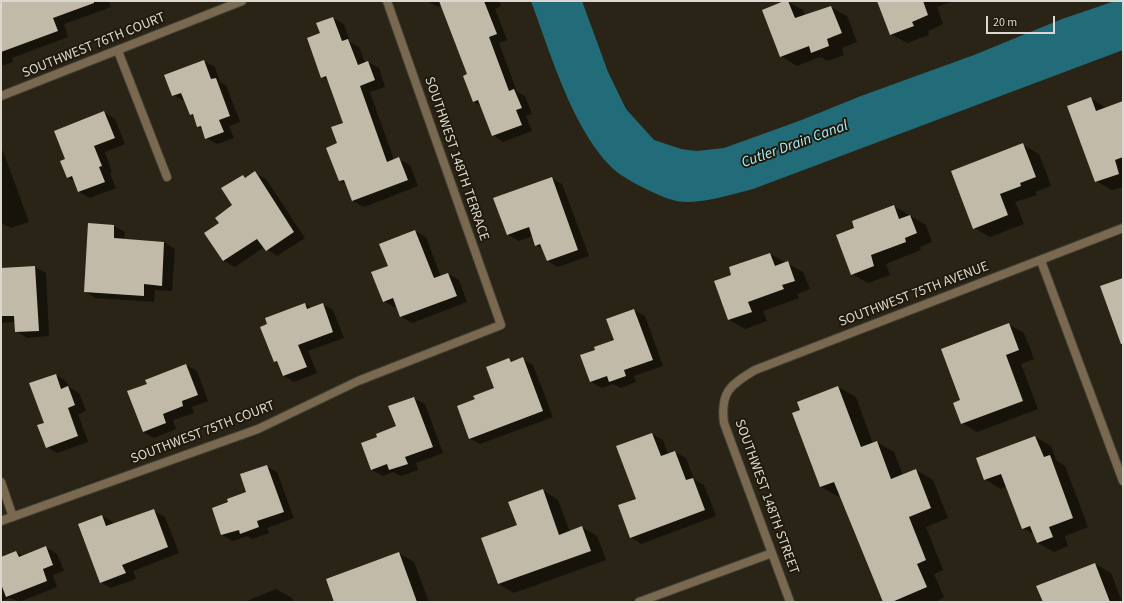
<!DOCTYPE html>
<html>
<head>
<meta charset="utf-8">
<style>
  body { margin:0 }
  #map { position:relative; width:1124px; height:603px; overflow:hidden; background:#2a2416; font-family:"Source Sans 3",sans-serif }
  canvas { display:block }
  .frame { position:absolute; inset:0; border:2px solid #dcd8cf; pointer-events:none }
  .scale { position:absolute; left:986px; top:16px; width:69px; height:18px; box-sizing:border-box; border:2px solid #dcd8cf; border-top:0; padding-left:5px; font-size:12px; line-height:14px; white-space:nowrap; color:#dcd8cf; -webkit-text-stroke:3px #201a0c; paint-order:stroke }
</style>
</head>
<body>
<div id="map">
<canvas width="1124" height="603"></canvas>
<div class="frame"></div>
<div class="scale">20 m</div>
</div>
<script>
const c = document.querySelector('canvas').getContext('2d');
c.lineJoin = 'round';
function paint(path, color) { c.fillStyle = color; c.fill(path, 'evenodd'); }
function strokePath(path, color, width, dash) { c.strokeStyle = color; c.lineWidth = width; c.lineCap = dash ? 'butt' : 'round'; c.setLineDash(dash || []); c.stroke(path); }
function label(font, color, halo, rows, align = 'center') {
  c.font = font + ' "Source Sans 3",sans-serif'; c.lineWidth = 4; c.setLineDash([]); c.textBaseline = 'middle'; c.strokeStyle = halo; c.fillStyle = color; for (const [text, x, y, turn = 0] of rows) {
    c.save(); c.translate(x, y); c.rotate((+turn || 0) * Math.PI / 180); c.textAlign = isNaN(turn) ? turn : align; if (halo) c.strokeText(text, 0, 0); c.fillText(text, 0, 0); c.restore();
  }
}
const water = new Path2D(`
  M531,1H582L608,72L626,109L654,140L681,149L697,151L724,148L799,121L861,96L974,55L1062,19L1115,1H1123V50L753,189C733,194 711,201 691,202C676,203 663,197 650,191C640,186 630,181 621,175C576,142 550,52 531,1Z`);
const shadow = new Path2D(`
  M1,1H109L111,7L64,24L68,37L12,58L13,62L1,66Z
  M427,1H499L501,6L495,9L507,40L499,43L517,92L525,96L532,114L526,116L532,131L503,142L493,135L481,106L474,102L464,77L468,75L442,6L438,7Z
  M787,1L803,10L805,16L831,7L847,16L857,42L842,48L844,55L828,61L820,57L797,66L781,56Z
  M878,1H953L937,7L943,24L928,31L929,35L907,43L891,34Z
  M333,18L344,24L350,42L359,47L365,63L368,62L379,68L385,87L370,92L394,160L399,159L410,165L418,186L364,207L353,201L347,185L340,181L338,144L344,123L329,81L322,77V34Z
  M204,61L215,67L220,82L226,85L240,122L229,126L234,138L217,144L206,138L203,129L198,127L195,117L190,114L185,101L173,95Z
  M1091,98L1106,108L1123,102V187L1112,190L1096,181Z
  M104,112L115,119L125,144L105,152L112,172L110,173L116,188L90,198L79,192L76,182L68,178Z
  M1023,145L1039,154L1051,186L1035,192L1037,195L1015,202L1024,224L990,237L974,228Z
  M1,150L3,151L29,222L11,228L1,223Z
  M255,173L266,179L305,238L277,256L264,247L235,267L224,261L206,233L220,224L234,206L243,176L246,178Z
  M551,178L562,184L589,256L558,267L547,261L543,249L536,245L533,236L519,241L508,235Z
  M894,206L926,225L932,242L920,247L921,250L886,264L890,275L868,283L852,274L856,228Z
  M89,224L114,226L125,232L124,239L164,242L175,249L172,291L155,290L154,302L96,298L85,292Z
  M415,231L426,237L441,277L448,274L459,280L467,302L412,323L401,317L397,306L394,307L384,301L389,267Z
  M770,254L803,272L810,289L797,294L799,298L763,311L767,321L745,329L729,320L715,282L733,275Z
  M35,267L46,273L49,336L27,338L16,331L15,322L1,323V269Z
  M305,304L311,308L322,304L333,310L344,338L308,351L317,373L294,382L284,376L279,364L275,361Z
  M634,310L645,316L663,366L634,376L636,382L621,388L613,384L602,388L591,382L596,350L615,340Z
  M1008,324L1024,333L1034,359L1021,364L1038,409L977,432L962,423L961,401Z
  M509,359L514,362L522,359L533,365L553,417L480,444L469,438Z
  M186,365L197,371L208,401L192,407L194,413L173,420L176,429L154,438L143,432L148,384L147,380Z
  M56,375L66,381L69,387L79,393L86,411L78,414L88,442L57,453L47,447L45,423Z
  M838,387L856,397L873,444L877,442L894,452L903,475L916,470L933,480L948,518L926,527L943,570L934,574L944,597L936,602H884L841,496L839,497L821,487L794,413Z
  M414,398L425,404L443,453L416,463L418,470L401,476L393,472L383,476L372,470L362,444L397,427Z
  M652,434L663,440L668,454L675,452L686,458L694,479L704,485L716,516L641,544L631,537L637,499Z
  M1035,437L1051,446L1056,460L1065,466L1088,527L1065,536L1068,546L1054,552L1038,543L1035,535L1023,528L1007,486L1000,489L985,479Z
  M266,466L277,472L294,518L267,528L269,533L252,539L247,536L233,541L222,535L213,509L229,503L248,493Z
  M543,490L558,500L570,532L582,527L597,536L606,560L514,593L499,584L518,525Z
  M154,511L165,517L179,553L133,571L136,579L111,588L100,582L102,516L113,522L114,525Z
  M46,547L57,554L64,571L53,575L57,587L19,602L10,598L1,601V558L16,552L23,556Z
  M399,553L414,562L429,602H335Z
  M1095,564L1111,573L1122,602H1044L1038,586Z
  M276,589L292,598L294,602H244Z`);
const building = new Path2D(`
  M1,1H94V3L53,18L58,31L1,52Z
  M439,1H484L497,34L489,37L509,91L514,89L522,108L516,110L522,125L492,136L478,100L473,102L463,76L467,74Z
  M784,1H788L795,18L831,6L842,33L827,39L829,46L811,53L809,46L780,57L762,10Z
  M877,1H923L928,15L912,22L914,26L890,35Z
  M333,17L342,41L348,39L358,65L368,61L375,80L360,86L387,162L399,157L408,180L352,201L344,180L339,181L326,148L337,143L331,127L343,123L326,76L321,78L307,38L320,33L316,23Z
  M204,60L211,79L216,78L230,116L219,120L224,132L205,139L201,126L197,127L193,114L190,115L181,93L172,96L164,75Z
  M1091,97L1096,111L1123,101V157L1115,160L1119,174L1095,182L1067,106Z
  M104,111L115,138L94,146L102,166L99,167L105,182L78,192L72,176L67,178L60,161L65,159L54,131Z
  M1023,143L1036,177L1020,183L1021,186L1000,194L1008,215L973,229L951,171Z
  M255,171L294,232L266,251L257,239L223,261L204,233L219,223L215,218L232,205L221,188L243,175L245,178Z
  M552,177L578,250L547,261L540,244L535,246L529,227L507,235L493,198Z
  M894,205L899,219L910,215L917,233L905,238L906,242L871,255L874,266L851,275L836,235L854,228L852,221Z
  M88,223L114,225V238L164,242L162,286L144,284V296L84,292Z
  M415,230L434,278L448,273L457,296L400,317L393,298L383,302L371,272L388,266L379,244Z
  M770,253L775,266L788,261L795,281L782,285L784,289L748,302L752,312L728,320L714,281L731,275L729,267Z
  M35,266L39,331L15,332L14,316H1V268Z
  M1123,278V344H1121L1100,286Z
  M305,303L307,309L323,303L333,332L298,345L307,367L283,376L277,361L274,362L260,327L267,324L265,318Z
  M634,309L653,360L624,370L626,376L609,382L607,376L590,382L580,355L595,350L594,347L614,340L606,319Z
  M1009,323L1019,350L1006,355L1023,401L961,424L953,403L960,400L941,349Z
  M523,357L543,411L469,439L457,406L475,399L473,396L494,388L486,367L509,358L511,362Z
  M186,364L198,395L182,401L183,406L163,414L166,423L143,432L127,391L147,384L145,380Z
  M56,374L61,389L68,386L75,405L68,408L78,436L46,448L37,425L44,423L29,383Z
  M838,386L861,447L877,441L891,479L916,469L931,508L909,517L926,560L917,564L927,587L892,602H883L834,482L820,487L792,413L800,410L797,402Z
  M414,397L433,447L405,457L408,464L389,470L387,464L371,470L361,443L377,437L376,434L396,426L388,406Z
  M652,433L661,456L675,451L686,480L693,478L705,510L630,538L618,505L636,499L616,446Z
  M1035,436L1044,457L1050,455L1073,518L1049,527L1053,537L1037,543L1030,526L1022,529L1001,474L984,480L976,458Z
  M267,465L284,512L257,521L259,527L240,534L239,530L221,535L212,508L228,502L227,499L246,492L240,474Z
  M543,489L559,535L582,526L591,551L498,584L481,538L517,525L508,502Z
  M154,509L168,547L122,565L126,573L100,583L78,524L102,515L106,526Z
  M46,546L53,565L43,569L47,581L6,597L1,584V557L16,551L19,557Z
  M399,552L417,602H334L326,579Z
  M1095,563L1110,602H1043L1036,586Z`);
const minor = new Path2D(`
  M118,51L167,177
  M1,96L242,1
  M1041,261L1123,481
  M1,482L13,517
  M1,521L258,429L358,381L501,325L387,1
  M639,602L772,553
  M790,602L724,423C720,392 730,385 755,370L1123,228`);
const streetNames = [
  ["SOUTHWEST 76TH COURT",94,46,-22],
  ["SOUTHWEST 148TH TERRACE",456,159,71],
  ["SOUTHWEST 75TH AVENUE",914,295,-21],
  ["SOUTHWEST 75TH COURT",203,433,-21],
  ["SOUTHWEST 148TH STREET",766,497,70]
];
const waterNames = [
  ["Cutler Drain Canal",795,145,-20]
];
paint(water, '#226c7a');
paint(shadow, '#0007');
paint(building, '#c2baa8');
strokePath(minor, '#464134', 10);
strokePath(minor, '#786950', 8);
label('14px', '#dcd8cf', '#201a0c', streetNames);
label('italic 15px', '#a8effe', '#201a0c', waterNames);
</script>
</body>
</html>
